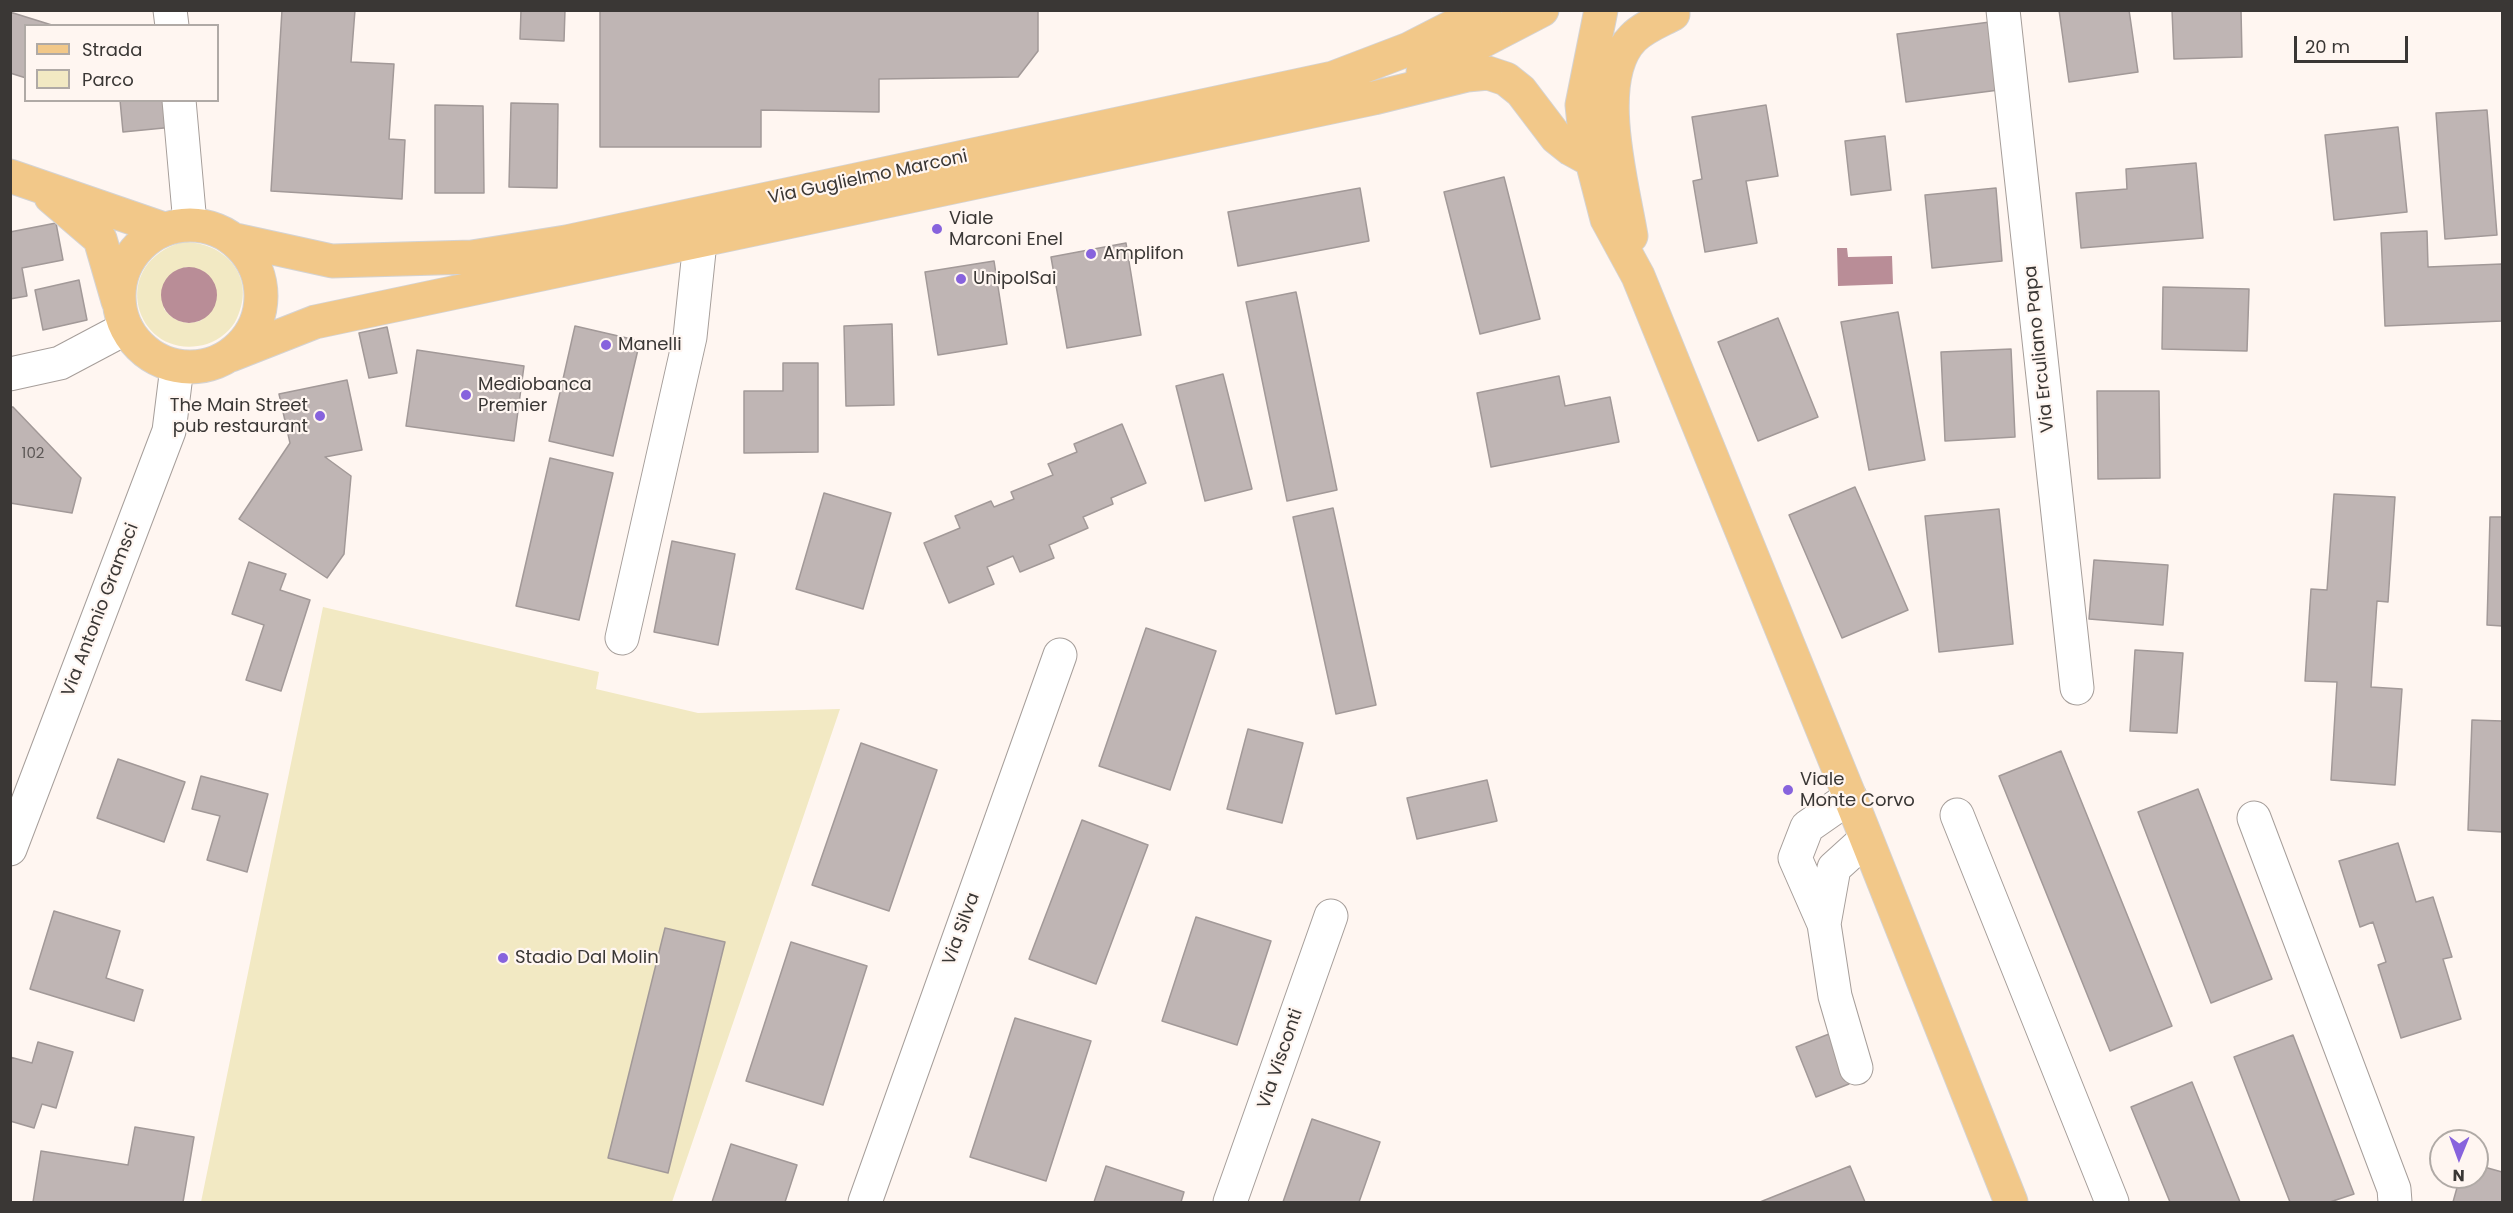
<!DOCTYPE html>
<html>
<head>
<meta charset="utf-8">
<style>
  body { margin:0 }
  #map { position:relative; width:2513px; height:1213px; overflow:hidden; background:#fff6f1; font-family:Poppins,sans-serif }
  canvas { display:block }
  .frame { position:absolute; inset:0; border:12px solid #3a3735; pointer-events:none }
  .legend { position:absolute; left:24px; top:24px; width:195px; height:78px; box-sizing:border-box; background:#fff6f1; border:2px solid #b0aaa6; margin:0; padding:8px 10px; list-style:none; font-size:18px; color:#3a3735 }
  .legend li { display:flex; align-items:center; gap:12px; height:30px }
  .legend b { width:30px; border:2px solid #b0aaa6 }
  .north { position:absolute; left:2429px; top:1129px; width:60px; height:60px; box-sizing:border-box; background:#fff6f1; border:2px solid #b0aaa6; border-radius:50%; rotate:181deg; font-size:16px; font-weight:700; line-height:24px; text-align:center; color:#3a3735 }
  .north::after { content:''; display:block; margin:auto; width:21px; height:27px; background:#8763dd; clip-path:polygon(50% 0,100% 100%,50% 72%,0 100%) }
  .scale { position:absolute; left:2294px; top:36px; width:114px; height:27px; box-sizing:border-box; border:3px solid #3a3735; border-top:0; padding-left:8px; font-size:18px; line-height:21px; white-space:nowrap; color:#3a3735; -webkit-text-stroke:4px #fff6f1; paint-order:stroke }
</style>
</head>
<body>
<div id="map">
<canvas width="2513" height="1213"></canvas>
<div class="frame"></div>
<ul class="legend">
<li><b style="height:8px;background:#f2c889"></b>Strada</li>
<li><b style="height:16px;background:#f2e9c3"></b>Parco</li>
</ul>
<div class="north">N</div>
<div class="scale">20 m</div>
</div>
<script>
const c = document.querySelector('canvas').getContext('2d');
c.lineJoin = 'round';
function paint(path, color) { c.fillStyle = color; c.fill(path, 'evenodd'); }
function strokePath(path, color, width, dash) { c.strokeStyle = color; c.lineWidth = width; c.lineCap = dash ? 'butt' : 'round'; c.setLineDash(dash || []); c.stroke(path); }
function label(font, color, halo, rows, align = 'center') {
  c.font = font + ' Poppins,sans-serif'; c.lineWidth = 4.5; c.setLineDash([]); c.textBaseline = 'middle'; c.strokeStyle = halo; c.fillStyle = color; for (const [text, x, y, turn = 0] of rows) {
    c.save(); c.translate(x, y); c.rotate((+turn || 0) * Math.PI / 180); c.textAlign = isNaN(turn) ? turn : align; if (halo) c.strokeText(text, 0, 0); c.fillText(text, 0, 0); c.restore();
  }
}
const green = new Path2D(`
  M182,242C224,241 257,276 237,318C232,330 219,340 207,344C138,364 104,266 182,242ZM186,267L205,272L202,320C187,326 174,322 164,309L177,270Z
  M323,607L599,672L596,689L698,713L840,709L672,1202H201Z`);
const water = new Path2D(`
  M1837,248H1847L1848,257L1892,256L1893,284L1838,286Z
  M161 295a28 28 0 1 1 56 0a28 28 0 1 1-56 0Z`);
const building = new Path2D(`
  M282,10H355L351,62L394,64L389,139L405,140L402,199L271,191Z
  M521,10H565L564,41L520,39Z
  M600,10H1038V51L1018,77L879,79V112L761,110V147H600Z
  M2059,10H2129L2138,72L2069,82Z
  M2172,10H2241L2242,57L2174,59Z
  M10,12L55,26H26V78L10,73Z
  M1990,22L1999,90L1906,102L1897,34Z
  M120,100H172L174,127L123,132Z
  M511,103L558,104L557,188L509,187Z
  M435,105L483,106L484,193H435Z
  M1766,105L1778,176L1746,181L1757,243L1705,252L1693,181L1702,179L1692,117Z
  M2487,110L2497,235L2445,239L2436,113Z
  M2398,127L2407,212L2334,220L2325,135Z
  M1885,136L1891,190L1851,195L1845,141Z
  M2196,163L2203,238L2081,248L2076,193L2127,189L2126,169Z
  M1504,177L1540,319L1480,334L1444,192Z
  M1360,188L1369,241L1238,266L1228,212Z
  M1996,188L2002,261L1932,268L1925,195Z
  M56,223L63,260L22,268L27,296L10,299V232Z
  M2427,231L2428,267L2502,264V321L2385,326L2381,233Z
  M1126,243L1141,335L1067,348L1051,257Z
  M994,261L1007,344L938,355L925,272Z
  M79,280L87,320L43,330L35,290Z
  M2163,287L2249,289L2247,351L2162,349Z
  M1296,292L1337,490L1287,501L1246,302Z
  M1898,312L1925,460L1869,470L1841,322Z
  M1778,318L1818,417L1758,441L1718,342Z
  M892,324L894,405L846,406L844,326Z
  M575,326L640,341L613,456L549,441Z
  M387,327L397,373L369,378L359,333Z
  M2011,349L2015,437L1945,441L1941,352Z
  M417,350L524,366L514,441L406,426Z
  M783,363H818V452L744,453V391H783Z
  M1223,374L1252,489L1205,501L1176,386Z
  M1559,376L1565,406L1610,397L1619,442L1491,467L1477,393Z
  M347,380L362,450L325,457L351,476L344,554L327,578L239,519L290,443L279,394Z
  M2097,391H2159L2160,478L2098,479Z
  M10,407H13L81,478L72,513L10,503Z
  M1122,424L1146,483L1111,498L1113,504L1083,517L1088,528L1049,545L1054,558L1020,572L1013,556L987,567L994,584L949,603L924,543L960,528L955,516L991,501L994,507L1014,499L1011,492L1053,475L1048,464L1077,452L1074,444Z
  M550,458L613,473L579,620L516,606Z
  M1855,487L1908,610L1842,638L1789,515Z
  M824,493L891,513L863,609L796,589Z
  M2334,494L2395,497L2388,602L2377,601L2371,687L2402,689L2395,785L2331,780L2337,682L2305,681L2311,589L2327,590Z
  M1333,508L1376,705L1336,714L1293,517Z
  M1999,509L2013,644L1939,652L1925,516Z
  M2490,517H2502V626L2487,625Z
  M672,541L735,554L718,645L654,632Z
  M2094,560L2168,565L2163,625L2089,619Z
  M249,562L286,574L280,590L310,600L281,691L246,680L264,625L232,614Z
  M1146,628L1216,651L1170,790L1099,766Z
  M2135,650L2183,653L2177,733L2130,731Z
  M2472,720L2502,721V832L2468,830Z
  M1248,729L1303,743L1282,823L1227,809Z
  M861,743L937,770L889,911L812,885Z
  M2061,751L2172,1026L2110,1051L1999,776Z
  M118,759L185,782L164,842L97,818Z
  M201,776L268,794L247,872L207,860L220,816L192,809Z
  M1487,780L1497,821L1417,839L1407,798Z
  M2198,789L2272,979L2211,1003L2138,812Z
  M1082,820L1148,845L1096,984L1029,959Z
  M2398,843L2416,902L2433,897L2452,957L2443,959L2461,1019L2401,1038L2378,965L2386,962L2373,922L2360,927L2339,861Z
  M54,911L120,931L106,978L143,990L134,1021L30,989Z
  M1196,917L1271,941L1237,1045L1162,1021Z
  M665,928L725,942L668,1173L608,1158Z
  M791,942L867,966L823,1105L746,1081Z
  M1015,1018L1091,1041L1046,1181L970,1157Z
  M1829,1034L1849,1084L1816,1097L1796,1047Z
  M2293,1035L2354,1194L2330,1202H2290L2234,1057Z
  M38,1042L73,1052L56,1108L42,1104L34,1128L10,1121V1057L32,1063Z
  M2192,1082L2240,1202H2170L2131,1107Z
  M1312,1119L1380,1142L1359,1202H1283Z
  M135,1127L194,1137L183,1202H33L41,1151L128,1165Z
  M731,1144L797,1165L785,1202H712Z
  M2477,1165L2502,1172V1202H2453L2460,1177H2477Z
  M1106,1166L1184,1192L1181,1202H1094Z
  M1850,1166L1865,1202H1760Z`);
const minor = new Path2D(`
  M170,10L172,26
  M2003,10L2077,688
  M179,100L190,224
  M10,374L60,363L126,328
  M622,638L690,337L700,242
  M1850,797L1807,827L1795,858L1824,924L1835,996L1856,1068
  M1957,815L2112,1202
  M2254,818L2394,1189L2395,1202
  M10,849L169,431L177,367
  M1824,924L1834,868L1866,839
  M865,1202L1060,655
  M1230,1202L1331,916`);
const major = new Path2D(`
  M1601,10L1582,105L1585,134L1607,219L1638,276L1850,797L2011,1202
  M1423,72L1542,10
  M10,176L164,229
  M51,197L100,239L118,301
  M119 296a71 71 0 1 1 142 0a71 71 0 1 1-142 0Z
  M1631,236C1623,186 1592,79 1633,38C1644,27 1660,21 1673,14
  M236,240L332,261L472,257L566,242L1333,78L1409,49L1485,10
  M231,355L315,322L1374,98L1467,75L1488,73L1506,79L1521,91L1556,137L1571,149L1591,160`);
const markers = [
  [937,229,6,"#8763dd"],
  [1091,254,6,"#8763dd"],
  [961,279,6,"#8763dd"],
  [606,345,6,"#8763dd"],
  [466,395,6,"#8763dd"],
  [320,416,6,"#8763dd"],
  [1788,790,6,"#8763dd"],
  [503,958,6,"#8763dd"]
];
const numberNames = [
  ["102",33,454]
];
const streetNames = [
  ["Via Guglielmo Marconi",868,178,-12],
  ["Via Erculiano Papa",2040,349,-96],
  ["Via Antonio Gramsci",101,610,-69],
  ["Via Silva",962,929,-70],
  ["Via Visconti",1281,1059,-71]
];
const poiNames = [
  ["Viale",949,219],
  ["Marconi Enel",949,240],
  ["Amplifon",1103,254],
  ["UnipolSai",973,279],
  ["Manelli",618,345],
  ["Mediobanca",478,385],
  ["Premier",478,406],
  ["The Main Street",308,406,"right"],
  ["pub restaurant",308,427,"right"],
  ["Viale",1800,780],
  ["Monte Corvo",1800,801],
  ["Stadio Dal Molin",515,958]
];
paint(green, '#f2e9c3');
paint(water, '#b98d97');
paint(building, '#bfb5b4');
strokePath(building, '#a29998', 1.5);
strokePath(minor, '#a69e9a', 35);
strokePath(major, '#d4d3d3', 35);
strokePath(minor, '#fff', 33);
strokePath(major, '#f2c889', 33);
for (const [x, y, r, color] of markers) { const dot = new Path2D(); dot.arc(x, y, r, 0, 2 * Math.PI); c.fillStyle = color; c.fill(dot); strokePath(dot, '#fff6f1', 2); }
label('15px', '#5b5655', null, numberNames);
label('18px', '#3a3735', '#fff6f1', streetNames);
label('18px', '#3a3735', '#fff6f1', poiNames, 'left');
</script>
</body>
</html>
